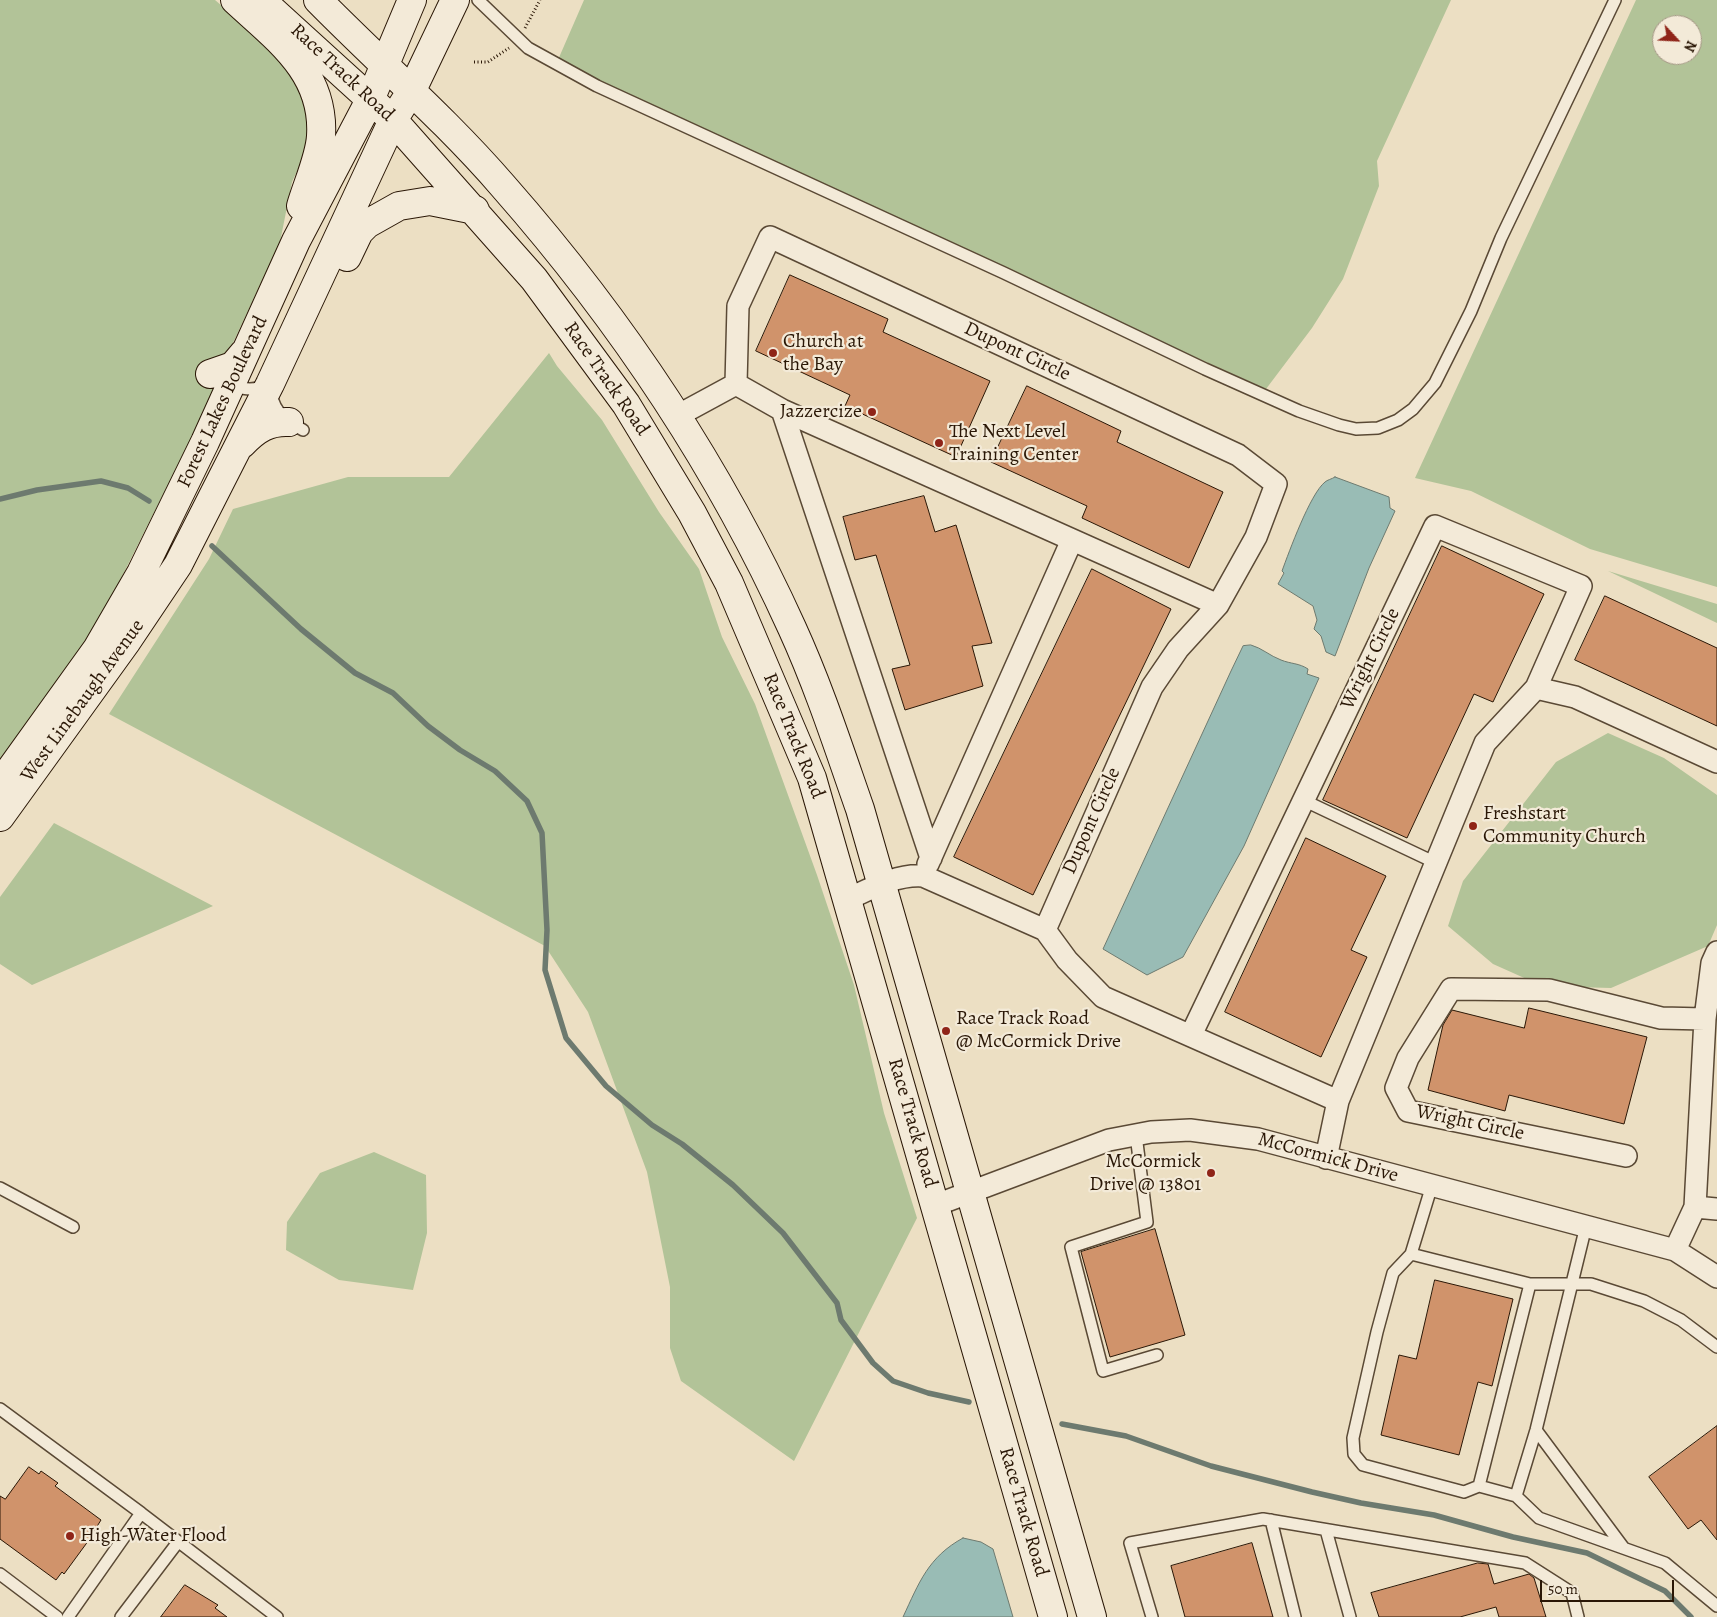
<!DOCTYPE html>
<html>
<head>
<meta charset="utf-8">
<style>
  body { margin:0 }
  #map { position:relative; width:1717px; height:1617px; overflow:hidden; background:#ecdfc3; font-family:Alegreya,serif }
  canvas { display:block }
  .north { position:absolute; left:1652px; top:15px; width:50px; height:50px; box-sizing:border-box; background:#f3ead8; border:1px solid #a39684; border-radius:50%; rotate:115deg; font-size:14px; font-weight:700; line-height:20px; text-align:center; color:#2a1706 }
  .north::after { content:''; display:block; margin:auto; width:18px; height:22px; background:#8f2418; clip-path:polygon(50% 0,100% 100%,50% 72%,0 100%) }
  .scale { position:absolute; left:1540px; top:1580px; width:134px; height:22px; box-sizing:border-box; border:2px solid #2a1706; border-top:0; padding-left:6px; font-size:15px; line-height:18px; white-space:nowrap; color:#2a1706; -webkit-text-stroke:4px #f3ead8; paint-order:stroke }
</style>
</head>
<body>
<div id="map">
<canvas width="1717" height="1617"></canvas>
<div class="north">N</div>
<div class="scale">50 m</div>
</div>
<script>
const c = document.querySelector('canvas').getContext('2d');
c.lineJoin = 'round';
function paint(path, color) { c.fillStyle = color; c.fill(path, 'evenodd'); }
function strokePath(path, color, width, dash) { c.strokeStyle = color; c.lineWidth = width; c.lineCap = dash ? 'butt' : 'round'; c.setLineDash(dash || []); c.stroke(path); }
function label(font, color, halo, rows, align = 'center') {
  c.font = font + ' Alegreya,serif'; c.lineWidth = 4.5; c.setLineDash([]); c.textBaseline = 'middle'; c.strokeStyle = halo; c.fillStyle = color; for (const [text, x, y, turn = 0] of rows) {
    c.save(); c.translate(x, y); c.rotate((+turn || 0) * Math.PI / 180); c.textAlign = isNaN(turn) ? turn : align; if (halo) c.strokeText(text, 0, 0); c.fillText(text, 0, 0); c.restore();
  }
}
const green = new Path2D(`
  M0,0H215L288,63L305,96L309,145L292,182L280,242L226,358L197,368L204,386L210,385L214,388L195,431L88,644L0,766Z
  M584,0H1451L1377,161L1379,186L1343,279L1312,328L1266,389L554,69Z
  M1636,0H1717V587L1590,549L1471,491L1415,478ZM1662,25H1692V55H1662Z
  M549,353L557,366L602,420L659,512L699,569L722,637L755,704L817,875L854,985L884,1113L917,1218L794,1461L681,1381L670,1348V1287L647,1172L588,1012L545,946L109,714L209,559L233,509L348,477H449Z
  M1608,571L1717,604V623Z
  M1608,733L1664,758L1717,795V925L1708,946L1611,988L1575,987L1531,981L1493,964L1448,926L1463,881L1556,762Z
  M54,823L213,906L32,985L0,964V897Z
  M374,1152L426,1175L427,1233L413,1290L339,1280L286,1250L287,1222L320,1173Z`);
const water = new Path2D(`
  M1335,477L1389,497L1390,508L1395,511L1369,568L1335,656L1326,652L1321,636L1314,629L1317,620L1313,606L1278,584L1284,573L1282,571C1289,552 1310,494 1325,482C1327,480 1332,479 1335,477Z
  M1251,645C1262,648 1270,656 1281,660C1291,664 1299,663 1308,669L1307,674L1319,678L1244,846L1183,957L1147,975L1103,949L1231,671L1243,646Z
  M963,1538L981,1542L993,1549L1013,1617H903C919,1583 928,1557 963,1538Z`);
const stream = new Path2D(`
  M0,499L37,490L101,481L128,488L149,501
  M212,546L301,629L355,673L393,693L428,726L460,750L495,771L527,801L542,833L547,930L545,970L566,1038L606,1086L652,1125L682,1144L733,1185L783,1233L837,1303L841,1320L873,1363L893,1381L928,1393L969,1402
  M1062,1424L1126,1436L1211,1466L1312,1492L1361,1503L1434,1515L1513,1537L1587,1553L1665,1591L1691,1617`);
const building = new Path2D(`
  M790,275L888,319L883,332L990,381L956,457L845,406L850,395L756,351Z
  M1027,386L1121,431L1117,442L1223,492L1189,568L1082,518L1087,506L991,462Z
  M924,496L935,532L956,525L992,643L972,646L983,686L905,710L892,669L910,665L876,555L855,560L843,517Z
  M1442,546L1544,594L1493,702L1474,694L1407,838L1323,800Z
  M1092,569L1171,609L1033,895L954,857Z
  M1605,596L1717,648V726L1575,660Z
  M1306,838L1386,876L1351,950L1367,957L1321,1057L1225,1012Z
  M1529,1008L1647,1037L1624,1124L1509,1095L1505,1111L1428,1090L1443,1025L1452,1010L1524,1028Z
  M1155,1229L1185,1335L1110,1357L1081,1252Z
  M1435,1280L1513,1299L1492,1386L1478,1382L1459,1455L1381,1435L1399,1355L1416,1359Z
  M1717,1426V1540L1701,1520L1688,1529L1649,1477Z
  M29,1467L39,1474L41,1471L58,1483L55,1486L101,1520L86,1544L64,1574L62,1572L56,1580L0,1539V1496L5,1499Z
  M1252,1543L1273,1617H1185L1171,1566Z
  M1478,1563L1488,1564L1494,1584L1529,1574L1534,1578L1546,1617H1499L1496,1607L1460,1617H1379L1371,1593Z
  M185,1585L218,1605L215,1608L227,1617H161Z`);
const path = new Path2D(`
  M525,28L540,0
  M474,62H488L509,48`);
const service = new Path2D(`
  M478,0L528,48L597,86L1004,273L1205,369L1299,411L1339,425L1356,429L1378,428L1398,420L1413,409L1435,383L1471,311L1501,238L1615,0
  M230,384C245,391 255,390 270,384C271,409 282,419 303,430
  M1303,800L1436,863
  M1136,1135L1147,1222L1071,1247L1103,1371L1157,1355
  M1432,1185L1411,1254L1393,1273L1377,1332L1353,1438L1354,1454L1363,1465L1464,1492L1479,1486L1516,1496L1539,1518L1665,1563L1717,1606
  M0,1188L73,1227
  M1411,1254L1530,1284H1591L1644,1301L1681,1320L1717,1347
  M0,1409L141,1513L68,1617
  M1536,1430L1623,1547
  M1479,1486L1530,1284
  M1516,1496L1536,1430L1586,1226
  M141,1513L277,1617
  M1271,1520L1295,1617
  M1326,1530L1350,1617
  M0,1574L57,1617
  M121,1617L178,1542
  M1152,1617L1130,1543L1263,1519L1525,1563L1572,1593L1578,1617`);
const minor = new Path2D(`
  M736,384L782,410L1218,605
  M782,410L931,858
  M677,416L736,384L738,306L770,237L1238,455L1276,484L1256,537L1218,605L1178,649L1152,687L1045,930L923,876C897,874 872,888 848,899
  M1536,688L1575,697L1717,762
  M928,864L1072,540
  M1045,930L1067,960L1103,997L1338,1101
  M1191,1035L1435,526L1581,586L1536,688L1485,743L1338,1101L1326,1158
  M1626,1156L1408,1111L1396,1088L1408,1058L1451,989L1549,990L1661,1018L1705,1019
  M936,1205L1109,1140L1151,1132L1190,1130L1258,1139L1675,1250L1717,1277
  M1695,1207L1717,1209
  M1675,1250L1695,1207L1705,1019L1712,963L1717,952`);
const secondary = new Path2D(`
  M235,0C277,39 325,72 321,136C320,157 307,185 301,206
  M261,0L393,120L534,279L626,404L692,513L729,583L812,778L1053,1617
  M318,0C380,63 446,120 503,186C620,319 719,467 792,628C819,687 839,749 860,809L1092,1617
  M347,257L359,232L367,224L399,206L430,201L475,210
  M210,374L233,366L244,353
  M242,444C256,429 269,421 289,422
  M0,784L97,649L141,573L205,442L296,241L370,100L412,0
  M0,817L127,641L178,565L270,384L393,120L412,90L455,0`);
const markers = [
  [773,353,5,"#8f2418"],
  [872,412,5,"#8f2418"],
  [939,443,5,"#8f2418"],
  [1473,826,5,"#8f2418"],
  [946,1031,5,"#8f2418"],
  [1211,1173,5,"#8f2418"],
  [70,1536,5,"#8f2418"]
];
const streetNames = [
  ["Race Track Road",342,73,43],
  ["Dupont Circle",1017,352,25],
  ["Race Track Road",606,379,55],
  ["Forest Lakes Boulevard",223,402,-65],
  ["Wright Circle",1371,659,-64],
  ["West Linebaugh Avenue",83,701,-54],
  ["Race Track Road",793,736,68],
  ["Dupont Circle",1092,821,-66],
  ["Race Track Road",912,1123,74],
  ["Wright Circle",1470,1123,12],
  ["McCormick Drive",1328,1158,15],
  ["Race Track Road",1023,1512,74]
];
const poiNames = [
  ["Church at",783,342],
  ["the Bay",783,365],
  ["Jazzercize",862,412,"right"],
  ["The Next Level",949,432],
  ["Training Center",949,455],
  ["Freshstart",1483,814],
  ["Community Church",1483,837],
  ["Race Track Road",956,1019],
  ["@ McCormick Drive",956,1042],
  ["McCormick",1201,1162,"right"],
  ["Drive @ 13801",1201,1185,"right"],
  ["High-Water Flood",80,1536]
];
paint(green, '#b2c398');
paint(water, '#99bcb5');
strokePath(water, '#6d7a6f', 1);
strokePath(stream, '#6d7a6f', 5.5);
paint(building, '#d0936b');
strokePath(building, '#2a1706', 1);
strokePath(service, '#5a4935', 14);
strokePath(minor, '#5a4935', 24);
strokePath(secondary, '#2a1706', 30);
strokePath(path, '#2a1706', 3, [1, 2.5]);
strokePath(service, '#f3ead8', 11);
strokePath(minor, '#f3ead8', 21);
strokePath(secondary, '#f3ead8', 28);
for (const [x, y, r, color] of markers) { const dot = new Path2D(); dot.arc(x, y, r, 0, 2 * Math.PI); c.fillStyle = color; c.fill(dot); strokePath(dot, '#f3ead8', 2); }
label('20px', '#2a1706', '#f3ead8', streetNames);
label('20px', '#2a1706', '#f3ead8', poiNames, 'left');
</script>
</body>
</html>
